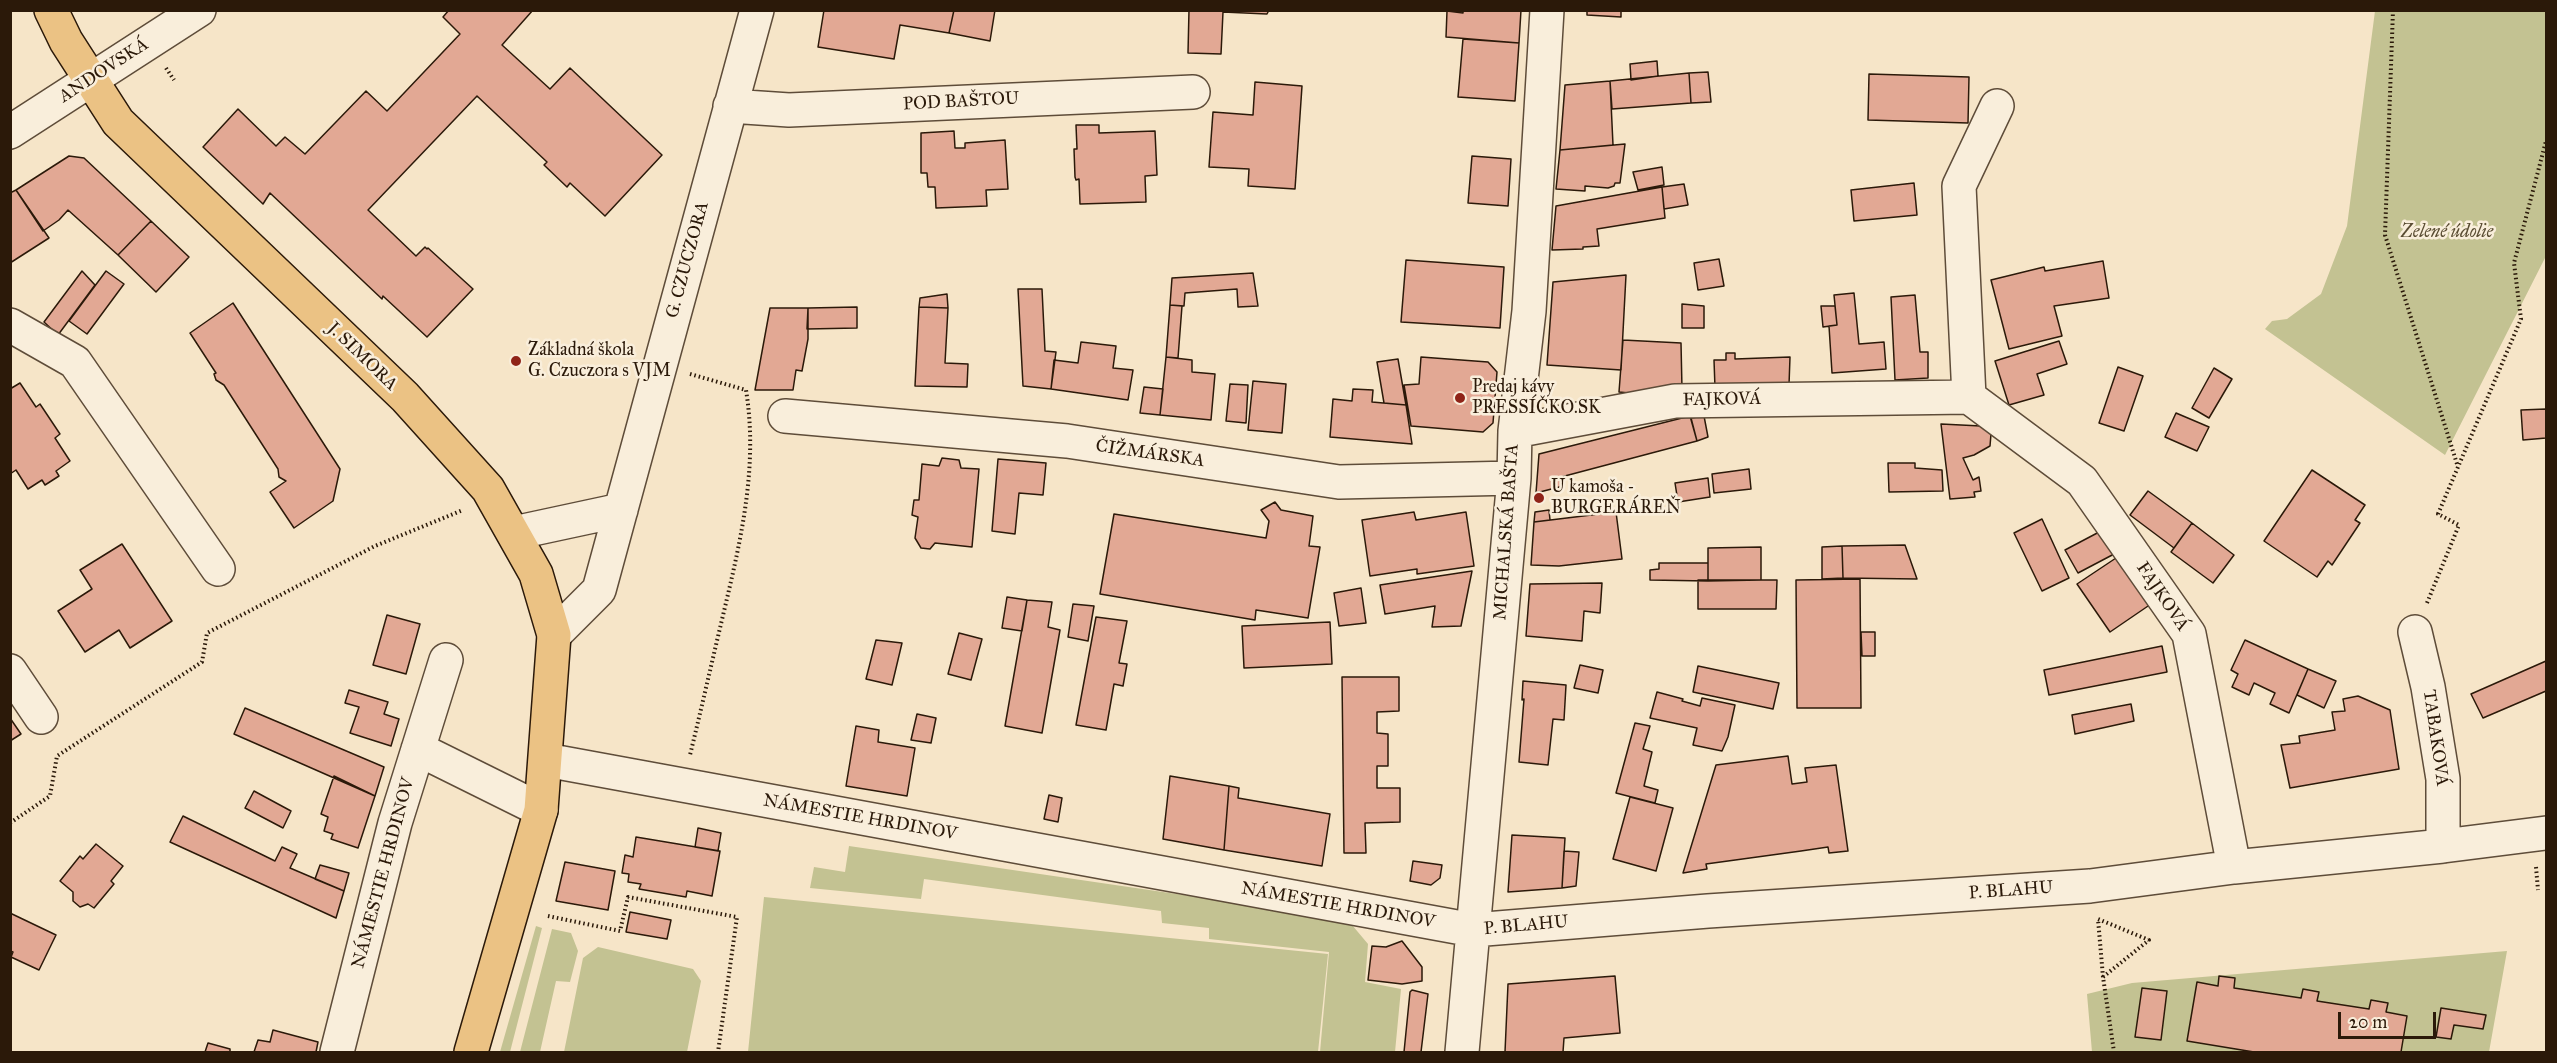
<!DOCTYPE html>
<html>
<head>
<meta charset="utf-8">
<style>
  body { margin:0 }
  #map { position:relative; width:2557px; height:1063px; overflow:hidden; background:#f6e5c8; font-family:"IM FELL Great Primer",serif }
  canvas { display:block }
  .frame { position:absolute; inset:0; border:12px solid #2b1909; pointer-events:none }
  .scale { position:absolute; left:2338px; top:1012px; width:98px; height:27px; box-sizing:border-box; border:3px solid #2b1909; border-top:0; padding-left:8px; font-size:18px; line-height:21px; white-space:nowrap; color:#2b1909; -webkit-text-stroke:4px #f9eedb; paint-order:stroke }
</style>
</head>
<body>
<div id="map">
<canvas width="2557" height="1063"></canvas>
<div class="frame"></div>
<div class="scale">20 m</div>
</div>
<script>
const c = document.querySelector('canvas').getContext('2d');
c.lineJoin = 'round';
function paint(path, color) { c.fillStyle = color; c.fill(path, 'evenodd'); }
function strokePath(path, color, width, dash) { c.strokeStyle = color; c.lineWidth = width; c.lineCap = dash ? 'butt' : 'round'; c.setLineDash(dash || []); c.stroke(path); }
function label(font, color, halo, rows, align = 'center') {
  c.font = font + ' "IM FELL Great Primer",serif'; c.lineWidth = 5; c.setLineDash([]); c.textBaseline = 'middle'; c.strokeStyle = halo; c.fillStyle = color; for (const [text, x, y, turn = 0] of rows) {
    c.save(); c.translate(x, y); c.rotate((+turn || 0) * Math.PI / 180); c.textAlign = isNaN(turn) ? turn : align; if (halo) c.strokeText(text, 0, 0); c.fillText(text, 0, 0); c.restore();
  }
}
const green = new Path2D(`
  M2375,11H2546V256L2445,455L2265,329L2272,321L2287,319L2321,294L2347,226Z
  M849,846L1347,919L1368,944L1365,982L1401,989L1395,1052H1320L1329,952L1209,939V928L1162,923L1161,911L924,879L921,899L810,888L814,867L845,872Z
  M764,897L1328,954L1318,1052H748Z
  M536,926L542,928L510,1052H500Z
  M552,929L571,933L578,951L570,982L556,981L540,1052H520Z
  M598,947L693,969L701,981L687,1052H564L583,958Z
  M2507,951L2489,1052H2092L2087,994L2132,983Z`);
const building = new Path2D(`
  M449,10H533L502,45L550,89L570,68L662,155L605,216L570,183L567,187L544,165L547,162L477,96L368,210L416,256L425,247L427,249L428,248L473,289L427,337L383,296L382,299L270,193L263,204L203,147L238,109L276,146L285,137L305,154L366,91L387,111L460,34L443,17Z
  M824,10H954L949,33L900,25L894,59L818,47Z
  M954,10H995L990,41L949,33Z
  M1189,10H1269L1267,14L1223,12L1221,54L1188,53Z
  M1463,10H1521L1519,43L1446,37L1447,11L1463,13Z
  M1587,10H1621V17L1587,15Z
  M1463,39L1519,43L1515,101L1458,97Z
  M1657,61L1658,76L1631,80L1630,64Z
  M1708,72L1711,102L1691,103L1689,73Z
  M1689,73L1691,103L1612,109L1610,81Z
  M1869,74L1969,77L1968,123L1868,120Z
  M1610,81L1613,145L1560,150L1565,85Z
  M1255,82L1302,86L1295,189L1248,186L1249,169L1209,167L1213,112L1253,115Z
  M1076,125H1099V133L1155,131L1157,175L1145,176L1146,202L1080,204L1079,179L1076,180L1075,177L1074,149H1077Z
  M954,131L955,148H965V143L1005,140L1008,189L986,190L987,206L936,208L935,187H928L927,173H921V133Z
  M1625,144L1620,183H1615L1614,186L1608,188L1585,186V191L1556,189L1560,150Z
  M69,156L84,158L151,221L118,255L68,210L59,220L43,231L16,190Z
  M1472,156L1511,159L1508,206L1468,203Z
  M1662,167L1664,185L1638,190L1633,172Z
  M1914,183L1917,215L1854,221L1851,190Z
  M1684,184L1688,205L1664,209L1662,187Z
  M1662,187L1665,218L1597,229L1599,246L1583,247V249L1552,250L1556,206Z
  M16,190L49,238L10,263V193Z
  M151,221L189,257L156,292L118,255Z
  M1719,259L1724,286L1698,290L1694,263Z
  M1406,260L1504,267L1500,328L1401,322Z
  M2103,261L2109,298L2054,306L2062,336L2009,349L1991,280L2044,267L2045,271Z
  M82,271L95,285L58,335L44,322Z
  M106,271L124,284L87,334L69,321Z
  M1253,273L1258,306L1238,307L1237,289L1185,293L1184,306L1170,305L1172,278Z
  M1626,275L1621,370L1547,365L1553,282Z
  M1018,289H1042L1045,351L1056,352L1051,389L1023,386Z
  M1854,293L1859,344L1884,342L1886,369L1832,373L1829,326L1837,325L1834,295Z
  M947,294L948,308L919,307L920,298Z
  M1915,295L1920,352H1928V378L1895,380L1891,297Z
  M233,303L340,469L333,501L294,528L270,492L286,481L279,477L278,469L224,385L216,380L214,374L216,373L190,333Z
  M1682,304L1704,306V328H1682Z
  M1170,305L1182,306L1178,358L1166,357Z
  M1821,306H1835L1837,325L1823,327Z
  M857,307V328L807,329L808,308Z
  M919,307L948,308L945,363L968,364L967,387L915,386Z
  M770,308H808V339L802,371L796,370L793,390H755Z
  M1623,340L1681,343L1682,389L1649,395L1619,392Z
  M2059,341L2067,364L2037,374L2044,395L2009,405L1995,361Z
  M1081,342L1116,346L1113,368L1133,370L1128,400L1051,389L1054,360L1078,363Z
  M1726,353H1735V359L1790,357L1789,385L1715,388L1714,360H1726Z
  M1166,357L1192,360V372L1215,374L1211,420L1160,415Z
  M1421,357L1488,362L1497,372L1493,423L1483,432L1411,426L1404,385L1419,384Z
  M1398,359L1406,405L1384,403L1377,362Z
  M2118,367L2143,376L2124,431L2099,423Z
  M2214,368L2232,379L2209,418L2192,408Z
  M1253,381L1286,384L1282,433L1248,430Z
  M20,383L36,407L40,404L60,434L55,438L70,461L56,471L59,476L45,485L42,480L28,489L16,470L10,474V389Z
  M1230,384L1248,385L1246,423L1226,421Z
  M1144,387L1163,389L1160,415L1140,413Z
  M1353,389L1373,390L1372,402L1406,405L1412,444L1330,437L1333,399L1352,401Z
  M2546,409V438L2523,440L2521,410Z
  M2176,413L2209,427L2197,451L2165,437Z
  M1690,416L1697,441L1561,477L1563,486L1536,493L1539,454Z
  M1704,416L1708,437L1697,441L1691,418Z
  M1941,424L1981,426L1991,434L1990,446L1974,455L1963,458L1973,480L1979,477L1981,491L1974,492L1975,497L1950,499Z
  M942,458L959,460L961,468L979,469L972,547L935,543L930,549L921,548L915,538L918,517L912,515L914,500H919L922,464L939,466Z
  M998,459L1046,463L1043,495L1019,493L1015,534L992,531Z
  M1888,463H1915V468L1942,470L1943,491L1889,492Z
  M1749,469L1751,489L1714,493L1712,474Z
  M2312,470L2365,505L2355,520L2360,523L2332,565L2328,561L2317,577L2264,541Z
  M1708,478L1710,497L1678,502L1675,483Z
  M2148,491L2192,523L2174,548L2130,515Z
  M1275,502L1281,510L1313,516L1309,546L1320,547L1308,618L1256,610L1255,620L1100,594L1114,514L1266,538L1269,521L1261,510Z
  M1549,510L1550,520L1534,522L1535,512Z
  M1414,512L1416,520L1466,512L1474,566L1417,574V569L1370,576L1362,520Z
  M1616,512L1622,559L1559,566L1531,565L1534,522Z
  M2042,519L2069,578L2042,591L2014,533Z
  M2192,523L2234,555L2213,583L2171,552Z
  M2101,531L2116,553L2078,573L2065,550Z
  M122,544L172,621L130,648L119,630L85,652L58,611L92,589L80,570Z
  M1905,545L1917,579L1843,578L1842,546Z
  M1842,546L1843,578L1822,579V547Z
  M1761,547V580L1708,581V548Z
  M2119,556L2151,604L2110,632L2077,584Z
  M1659,563H1708V581L1650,580V570L1659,569Z
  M1472,571L1461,626L1432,627L1435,606L1385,614L1380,585Z
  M1860,579L1861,708H1797L1796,580Z
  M1698,580H1777L1776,609H1698Z
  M1602,583L1600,613L1584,611L1582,641L1526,636L1530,584Z
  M1361,588L1366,623L1339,626L1334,593Z
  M1007,597L1027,600L1022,631L1002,628Z
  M1027,600L1052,602L1048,627L1060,630L1042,733L1005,726Z
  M1073,604L1094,606L1088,641L1068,637Z
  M387,615L420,624L406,674L373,665Z
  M1096,617L1127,621L1119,663L1127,664L1123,686L1114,684L1106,730L1076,725Z
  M1330,622L1332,664L1244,668L1242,626Z
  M1861,632H1875V656H1862Z
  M959,633L982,639L971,680L948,674Z
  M876,640L902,643L892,685L866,679Z
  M2245,640L2308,669L2289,713L2270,704L2275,693L2254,683L2249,695L2232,687L2238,674L2231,670Z
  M2162,646L2167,672L2049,695L2044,670Z
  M2546,661V691L2483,718L2471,694Z
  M1580,665L1603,670L1598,693L1574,688Z
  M1698,666L1779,683L1773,709L1693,692Z
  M2308,669L2336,681L2324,708L2297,695Z
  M1342,677H1399V711L1377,712V733L1388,734V766H1377V788H1400V822L1365,823L1366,853H1344Z
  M1523,681L1566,685L1564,720L1553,719L1548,765L1519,762L1524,699L1522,700Z
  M349,690L388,702L384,714L399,719L391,746L350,733L359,707L345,703Z
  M1657,692L1683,699L1682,701L1700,706L1702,698L1735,705L1728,737L1722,751L1693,745L1697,728L1650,718Z
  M2358,696L2390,710L2399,769L2290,788L2281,745L2300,743L2299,736L2335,730L2332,712L2345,711L2343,699Z
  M2131,704L2134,721L2075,734L2072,715Z
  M245,708L384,767L375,796L234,734Z
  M917,714L936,718L931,743L911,740Z
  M10,718L21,734L10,741Z
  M1635,723L1650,726L1643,749L1652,752L1644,786L1658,790L1655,803L1616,793Z
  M856,726L879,730L878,742L915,748L907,796L846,786Z
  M1788,756L1792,784L1807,782L1805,768L1836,765L1848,851L1829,853L1828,847L1801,851L1706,864L1707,869L1683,873L1716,765Z
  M334,776L375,796L358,848L331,839L333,834L324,831L328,817L321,814Z
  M1170,776L1229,786L1224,850L1163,839Z
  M1229,786L1239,788L1238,798L1330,814L1322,866L1224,850Z
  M254,791L291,811L283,828L245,808Z
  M1049,795L1062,798L1058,822L1044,819Z
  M1630,797L1673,808L1656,871L1613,859Z
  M183,816L275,861L282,847L297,854L290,868L344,891L336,918L170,842Z
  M698,828L721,833L718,851L695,847Z
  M1512,835L1565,838L1562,888L1508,892Z
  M636,837L720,851L712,896L687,891L686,897L639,889L641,884L628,882L629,874L622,873L625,855L633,857Z
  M96,844L123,866L111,881L114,884L94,908L88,904L80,907L73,901V892L60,881L80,856L83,859Z
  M1564,851L1579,852L1576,886L1562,888Z
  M1413,861L1442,865L1440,878L1431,885L1410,881Z
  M565,862L615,871L608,910L556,901Z
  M320,865L349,873L344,891L315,879Z
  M630,912L671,920L667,939L626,932Z
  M10,913L56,935L39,970L11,957L13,952L10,951Z
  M1402,941L1422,967V981L1402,984L1368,980L1372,946L1386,947Z
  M1615,976L1620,1033L1564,1038L1563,1052H1505L1508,984Z
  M2219,976L2235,978L2234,988L2301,998L2303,989L2319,992L2317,1001L2369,1009L2371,1000L2388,1003L2386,1012L2407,1016L2401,1052H2254L2187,1041L2197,982L2218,986Z
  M2142,988L2167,991L2161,1040L2135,1037Z
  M1412,990L1428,994L1421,1052H1404L1410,992Z
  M2441,1008L2486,1015L2483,1029L2454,1025L2451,1039L2436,1037Z
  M273,1030L318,1042L316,1052H254L258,1040L270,1042Z
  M208,1043L230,1049V1052H205Z`);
const path = new Path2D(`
  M2393,10L2385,235L2457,464
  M166,68L174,80
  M690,374L746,390C758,464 742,535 725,607C713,657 702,706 690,755
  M2427,603L2459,525L2438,514L2521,319L2514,263L2546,141
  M10,823L50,796L57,756L202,662L207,633L375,546L463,510
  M2536,867L2538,890
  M548,916L620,931L628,897L737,917L718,1052
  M2103,977L2149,940L2098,919L2103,977L2114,1052`);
const minor = new Path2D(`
  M730,106L789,110L1193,92
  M10,132L199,10
  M10,325L75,362L218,569
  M1969,397L1959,186L1997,106
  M785,416L1067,441L1339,482L1514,478
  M1515,431L1675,401L1969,397L2082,481L2189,634L2234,867
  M514,533L621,510
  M2415,632L2428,687L2443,779V846
  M554,635L599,590L757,10
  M10,671L41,717
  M418,749L541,810
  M546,760L1473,930L1708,911L2090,886L2234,867L2443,846L2546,833
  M337,1052L395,823L446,660
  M1462,1052L1514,478L1515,431L1529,311L1547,10`);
const major = new Path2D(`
  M51,10L66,41L118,122L405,397L488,489L536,574L554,635L541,810L471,1052`);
const markers = [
  [516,361,6,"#8f2418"],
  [1460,398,6,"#8f2418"],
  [1539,498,6,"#8f2418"]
];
const streetNames = [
  ["ANDOVSKÁ",104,71,-33],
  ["POD BAŠTOU",961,102,-3],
  ["G. CZUCZORA",688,260,-75],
  ["J. SIMORA",362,357,44],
  ["FAJKOVÁ",1722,400,-1],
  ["ČIŽMÁRSKA",1150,454,8],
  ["MICHALSKÁ BAŠTA",1507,532,-86],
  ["FAJKOVÁ",2162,597,56],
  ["TABAKOVÁ",2435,738,82],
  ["NÁMESTIE HRDINOV",860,818,10],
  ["NÁMESTIE HRDINOV",384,873,-75],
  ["P. BLAHU",2011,891,-4],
  ["NÁMESTIE HRDINOV",1338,906,10],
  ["P. BLAHU",1526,926,-5]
];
const parkNames = [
  ["Zelené údolie",2447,233]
];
const poiNames = [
  ["Základná škola",528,351],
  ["G. Czuczora s VJM",528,372],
  ["Predaj kávy",1472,388],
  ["PRESSÍČKO.SK",1472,409],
  ["U kamoša -",1551,488],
  ["BURGERÁREŇ",1551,509]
];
paint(green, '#c3c292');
paint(building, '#e2a894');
strokePath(building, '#2b1909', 1.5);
strokePath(minor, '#5e4c39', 36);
strokePath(major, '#2b1909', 36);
strokePath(path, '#2b1909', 4, [1.5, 3]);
strokePath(minor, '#f9eedb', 33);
strokePath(major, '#ebc284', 33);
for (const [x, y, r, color] of markers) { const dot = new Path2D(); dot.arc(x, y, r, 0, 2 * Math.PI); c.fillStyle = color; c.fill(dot); strokePath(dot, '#f9eedb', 2); }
label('18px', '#2b1909', '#f9eedb', streetNames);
label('italic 18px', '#594c32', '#f9eedb', parkNames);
label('18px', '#2b1909', '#f9eedb', poiNames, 'left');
</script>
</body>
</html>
